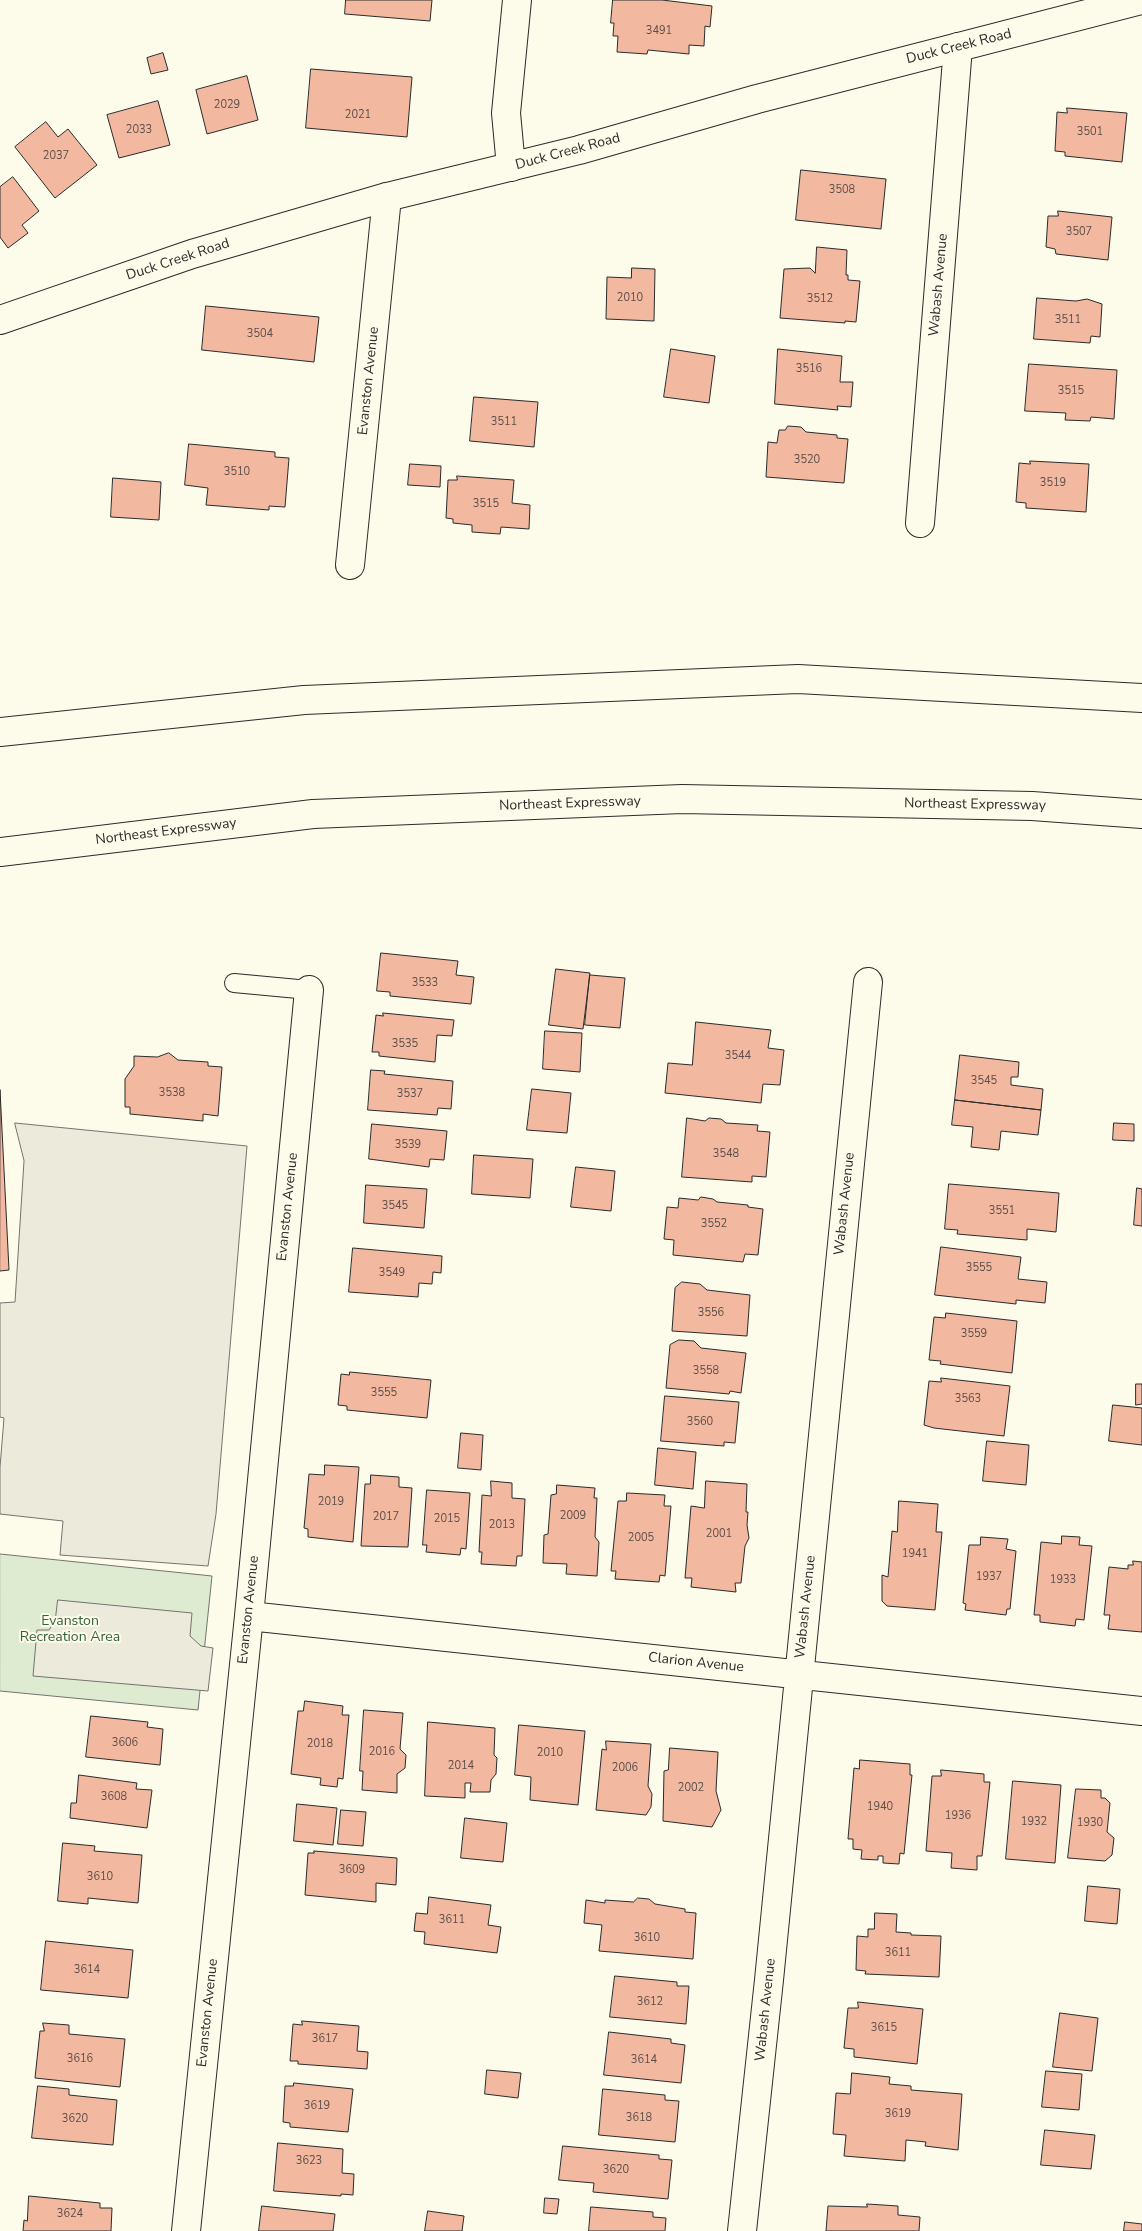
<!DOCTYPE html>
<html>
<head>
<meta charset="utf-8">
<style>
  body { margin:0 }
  canvas { display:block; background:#fdfbea }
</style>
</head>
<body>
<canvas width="1142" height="2231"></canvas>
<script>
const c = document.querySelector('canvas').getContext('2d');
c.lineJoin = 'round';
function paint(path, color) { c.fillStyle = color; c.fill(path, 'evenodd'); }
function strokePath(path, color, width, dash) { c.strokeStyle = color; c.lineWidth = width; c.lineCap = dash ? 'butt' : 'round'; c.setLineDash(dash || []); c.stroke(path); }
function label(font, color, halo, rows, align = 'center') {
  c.font = font + ' "Nunito Sans",sans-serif'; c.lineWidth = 4; c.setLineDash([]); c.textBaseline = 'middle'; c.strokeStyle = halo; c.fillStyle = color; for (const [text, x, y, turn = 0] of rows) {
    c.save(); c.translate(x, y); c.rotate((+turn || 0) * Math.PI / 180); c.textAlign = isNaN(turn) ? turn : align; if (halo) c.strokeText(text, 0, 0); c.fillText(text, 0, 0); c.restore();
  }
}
const green = new Path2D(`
  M0,1554L212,1576L198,1710L0,1691Z`);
const parking = new Path2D(`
  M15,1123L247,1146L216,1514L208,1566L60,1555L63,1521L0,1514V1467L4,1418L0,1417V1303L15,1302L24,1161Z
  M58,1600L192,1613L190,1636L201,1646L213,1648L208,1691L33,1676L37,1630H49L55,1621Z`);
const building = new Path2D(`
  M346,0H432L430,21L345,14Z
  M613,0H662L712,6L710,27L705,26L704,46L689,45V54L648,50L647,54L617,52L618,36H613L614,23H611Z
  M163,53L168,70L151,74L147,58Z
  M311,69L412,77L407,137L306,128Z
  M247,76L258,120L207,134L196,90Z
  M158,101L170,145L119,158L107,115Z
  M1067,108L1127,113L1122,162L1065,156V152L1055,151L1057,112L1067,113Z
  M46,122L58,137L68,129L97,165L55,198L15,147Z
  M801,170L886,179L881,229L796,220Z
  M13,177L39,211L22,225L28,233L8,248L0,237V187Z
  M1058,211L1112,217L1108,260L1056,254L1055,249L1046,247L1048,216H1058Z
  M817,247L847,250L846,275H848V280L860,281L856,322L845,321V323L780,318L784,269L810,268L815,273Z
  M632,268L655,269L654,321L606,319L607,277L631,278Z
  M1037,298L1076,301L1087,299L1102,304L1100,337L1091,336L1090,343L1034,339Z
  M206,306L319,317L314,362L202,350Z
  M671,349L715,356L709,403L664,397Z
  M778,349L842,356L840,382H853L851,407L837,406L838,410L775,404Z
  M1029,364L1117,370L1114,419L1091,417L1090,421L1065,420L1066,413L1025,411Z
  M474,397L538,402L534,447L470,441Z
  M788,426L801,427L806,432L837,435V438L848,439L844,483L766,477L768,442L777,443L779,430H785Z
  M189,444L275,452V457L289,458L285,507L269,506V510L206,505L208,488L185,485Z
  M1030,461L1089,464L1086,512L1026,508V503L1016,502L1019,463L1030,464Z
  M410,464L441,466L440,487L408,485Z
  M457,476L514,480L512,503L530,505L529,529L501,527L500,534L472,532V525L453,523V519L446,518L448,480H457Z
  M113,478L161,482L159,520L111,517Z
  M381,953L458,961L456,975L474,977L471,1004L390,996V992L377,991Z
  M556,969L590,973L583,1029L549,1025Z
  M590,975L625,978L620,1028L585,1025Z
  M383,1013L454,1020L452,1036L437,1035L435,1062L379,1056V1052H372L376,1015L383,1016Z
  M696,1022L771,1030L768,1048L784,1050L780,1085L763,1084L761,1103L665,1093L668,1063L692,1065Z
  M545,1031L582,1033L580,1072L543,1069Z
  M169,1053L178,1060L208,1062V1066L222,1067L218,1116L203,1114V1121L130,1114V1107H125V1079L134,1066V1056L157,1057Z
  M960,1055L1019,1062L1018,1077H1011V1085L1043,1089L1041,1110L955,1100Z
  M371,1070L385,1071L384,1074L453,1081L451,1109L438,1108L437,1115L368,1110Z
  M532,1089L571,1093L567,1133L527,1130Z
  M0,1090L9,1270L0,1271Z
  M955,1100L1041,1110L1038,1135L1001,1131L999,1150L971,1147L973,1127L952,1125Z
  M687,1118L705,1121L709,1118L721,1119L726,1123L758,1125L757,1131L770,1132L766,1177L752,1176V1182L682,1177Z
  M1114,1123L1134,1124V1141L1113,1140Z
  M372,1124L447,1131L444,1160L430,1159L429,1167L369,1159Z
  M474,1155L533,1159L530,1198L472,1194Z
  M576,1167L615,1171L611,1211L571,1207Z
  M949,1184L1059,1193L1056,1232L1027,1229V1240L957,1234L958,1230L945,1229Z
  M366,1185L427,1189L424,1228L364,1223Z
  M1137,1188L1142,1189V1226L1134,1225Z
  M701,1197L713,1199L717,1202L748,1205V1207L763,1209L758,1255L745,1254L743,1262L673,1255L674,1240L664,1239L667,1207L678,1208L679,1198L698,1200Z
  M941,1247L1021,1257L1018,1279L1047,1282L1045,1303L1016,1300V1304L935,1295Z
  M353,1248L442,1256L441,1273L433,1272L432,1284L419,1283L418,1297L349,1292Z
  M682,1282L700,1284L707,1290L750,1295L747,1336L672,1331L675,1288Z
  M946,1313L1017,1321L1012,1373L940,1364L941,1361L929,1360L934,1317L945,1318Z
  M679,1340L694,1341L701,1348L746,1353L741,1393L730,1391L729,1394L666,1388L670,1345Z
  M350,1372L431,1380L427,1418L347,1410V1406L338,1405L341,1374L349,1375Z
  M941,1378L1010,1386L1004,1436L934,1428L924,1425L929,1381L941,1382Z
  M1136,1384H1142V1404L1136,1405Z
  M665,1396L739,1402L735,1443L724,1442V1446L661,1441Z
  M1113,1405L1142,1408V1445L1109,1441Z
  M461,1433L483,1435L481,1470L458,1468Z
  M987,1441L1029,1445L1026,1485L983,1481Z
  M658,1448L696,1452L693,1489L655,1485Z
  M325,1465L359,1467L353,1542L308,1537V1529L304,1528L309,1474L324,1475Z
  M371,1475L399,1477V1487L412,1488L408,1547L361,1546L365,1484H370Z
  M491,1481L512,1483V1498L525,1499L522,1556H517L516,1566L481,1564L482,1552H479L482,1495L491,1496Z
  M706,1481L747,1484L746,1512H748L747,1525L749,1538L745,1546L741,1583H735L736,1592L691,1587L692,1578H685L691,1506L704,1508Z
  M557,1485L595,1488L594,1498H597L595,1537L599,1542L597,1576L566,1574L567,1564L543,1563L544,1535L548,1534L551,1495L556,1494Z
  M427,1490L470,1493L466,1549L461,1548L460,1555L426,1552L427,1545H423Z
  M627,1493L665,1495L664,1506H671L665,1576L660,1575L659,1582L615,1579L616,1571H611L618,1501H626Z
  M899,1501L938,1504L936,1532H942L935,1610L887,1606L882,1601V1575L888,1577L892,1531L897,1532Z
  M1062,1536L1080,1537L1079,1545L1092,1546L1084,1620L1076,1619L1075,1626L1040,1622V1615H1034L1041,1542L1061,1544Z
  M981,1537L1008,1539L1006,1549L1016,1551L1010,1609H1007L1006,1615L965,1610L966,1604L963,1603L969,1545H980Z
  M1133,1561L1142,1562V1632L1108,1629L1110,1615H1104L1109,1567L1128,1569V1565H1133Z
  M305,1701L343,1706L342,1715H349L343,1779L338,1778L337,1787L320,1785L321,1778L291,1774L298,1711H303Z
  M364,1710L403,1713L400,1749L406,1755L405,1768L397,1774V1793L362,1790L363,1771H360Z
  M91,1716L148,1722L147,1727L163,1729L160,1765L86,1757Z
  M428,1722L495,1728L494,1755L497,1758L496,1774L491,1780L490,1792H470L471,1783H465V1798L425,1796Z
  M519,1725L585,1731L578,1805L530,1800L531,1777L515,1775Z
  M606,1741L651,1744L648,1786L652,1794L651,1807L646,1815L596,1810L602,1749L606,1750Z
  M670,1748L718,1752L716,1791L721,1810L712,1827L663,1821L664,1771L668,1770Z
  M860,1760L910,1764V1775H912L904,1854L900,1853L899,1864L883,1863V1856H878V1860L861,1859L862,1850L853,1849V1839H848L854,1768L859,1769Z
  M941,1770L984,1774V1782H990L982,1856H977V1870L951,1868L952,1853L926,1851L932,1776H941Z
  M79,1775L137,1783L136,1789L152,1790L147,1828L70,1818L71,1803H76Z
  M1013,1781L1061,1785L1055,1863L1006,1859Z
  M1076,1789L1101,1790V1798H1105L1110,1803L1107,1832L1114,1838L1112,1855L1105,1861L1068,1858Z
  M297,1804L337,1808L333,1845L294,1841Z
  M341,1810L366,1812L363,1846L338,1844Z
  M465,1818L507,1823L503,1862L461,1858Z
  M63,1843L95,1846L94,1851L142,1855L138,1903L88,1898V1904L58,1901Z
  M314,1851L397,1858L396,1885L376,1883V1902L305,1895L308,1853H314Z
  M1088,1886L1120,1889L1117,1924L1085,1921Z
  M429,1897L491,1905L488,1925L501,1927L497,1953L424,1944L425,1932L414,1931L416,1913L427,1914Z
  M638,1898L649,1899L655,1904L685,1909V1912L696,1913L693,1959L599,1951L602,1925L584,1923L586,1900L605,1903V1900L633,1902Z
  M875,1913L897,1914L896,1932L911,1933V1935L941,1936L939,1977L865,1974L866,1971L856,1970L857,1936L868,1937V1929H874Z
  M46,1941L133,1950L128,1998L41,1990Z
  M615,1976L677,1982V1986H689L686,2024L610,2017Z
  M858,2002L923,2009L917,2064L854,2057V2049L844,2048L848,2008H858Z
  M1060,2013L1098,2018L1092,2071L1053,2067Z
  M302,2021L359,2026L357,2051L368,2052L367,2069L298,2064V2061H290L293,2024L302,2025Z
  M43,2023L69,2025V2034L125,2039L120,2087L35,2078L40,2031H44Z
  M609,2032L671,2039V2043L685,2045L681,2083L604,2075Z
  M487,2070L521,2073L518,2098L485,2094Z
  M1046,2071L1082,2074L1079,2110L1042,2107Z
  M852,2073L890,2077L889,2084L911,2086V2090L962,2094L958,2150L925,2146L926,2142L906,2140L905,2161L844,2156L846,2135L833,2134L836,2093L850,2094Z
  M294,2083L353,2089L348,2132L290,2127V2123L283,2122L285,2086H293Z
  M38,2086L69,2089V2095L117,2100L113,2145L32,2138Z
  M603,2089L665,2095V2100L679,2101L675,2142L599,2135Z
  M1045,2130L1095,2135L1091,2169L1041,2165Z
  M278,2143L343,2149L342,2173L354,2174L353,2195L341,2194V2196L274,2191Z
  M563,2146L659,2155V2159L672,2160L668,2199L593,2192L594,2183L559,2180Z
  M29,2196L100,2203V2208H112L111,2231H23L24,2220L27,2221Z
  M545,2198L559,2199L557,2214L544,2213Z
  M867,2204L898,2206V2215L920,2217L919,2231H826L828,2206L867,2207Z
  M262,2206L335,2214L333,2231H259Z
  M591,2207L653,2212V2217L666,2218L665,2231H589Z
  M428,2211L464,2216L462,2231H425Z
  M1125,2222L1142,2224V2231H1124Z`);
const lane = new Path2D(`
  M234,983L309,990`);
const street = new Path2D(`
  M511,167L506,113L517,0
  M920,523L958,47
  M350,565L387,197
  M249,1616L1142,1711
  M186,2231L249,1616L309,990
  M742,2231L769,1980L868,982`);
const secondary = new Path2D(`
  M0,320L192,254L387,197L579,150L757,99L1141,0`);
const highway = new Path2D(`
  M0,732L304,700L798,679L1142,698
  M0,852L313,814L682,799L1032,806L1142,814`);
const numberNames = [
  ["3491",659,31],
  ["2029",227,105],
  ["2021",358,115],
  ["2033",139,130],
  ["3501",1090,132],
  ["2037",56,156],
  ["3508",842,190],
  ["3507",1079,232],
  ["2010",630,298],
  ["3512",820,299],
  ["3511",1068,320],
  ["3504",260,334],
  ["3516",809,369],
  ["3515",1071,391],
  ["3511",504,422],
  ["3520",807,460],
  ["3510",237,472],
  ["3519",1053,483],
  ["3515",486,504],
  ["3533",425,983],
  ["3535",405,1044],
  ["3544",738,1056],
  ["3545",984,1081],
  ["3538",172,1093],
  ["3537",410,1094],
  ["3539",408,1145],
  ["3548",726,1154],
  ["3545",395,1206],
  ["3551",1002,1211],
  ["3552",714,1224],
  ["3555",979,1268],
  ["3549",392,1273],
  ["3556",711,1313],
  ["3559",974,1334],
  ["3558",706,1371],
  ["3555",384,1393],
  ["3563",968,1399],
  ["3560",700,1422],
  ["2019",331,1502],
  ["2009",573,1516],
  ["2017",386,1517],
  ["2015",447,1519],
  ["2013",502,1525],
  ["2001",719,1534],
  ["2005",641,1538],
  ["1941",915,1554],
  ["1937",989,1577],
  ["1933",1063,1580],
  ["3606",125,1743],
  ["2018",320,1744],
  ["2016",382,1752],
  ["2010",550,1753],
  ["2014",461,1766],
  ["2006",625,1768],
  ["2002",691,1788],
  ["3608",114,1797],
  ["1940",880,1807],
  ["1936",958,1816],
  ["1932",1034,1822],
  ["1930",1090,1823],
  ["3609",352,1870],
  ["3610",100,1877],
  ["3611",452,1920],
  ["3610",647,1938],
  ["3611",898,1953],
  ["3614",87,1970],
  ["3612",650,2002],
  ["3615",884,2028],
  ["3617",325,2039],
  ["3616",80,2059],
  ["3614",644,2060],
  ["3619",317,2106],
  ["3619",898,2114],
  ["3618",639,2118],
  ["3620",75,2119],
  ["3623",309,2161],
  ["3620",616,2170],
  ["3624",70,2214]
];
const streetNames = [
  ["Duck Creek Road",959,47,-14],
  ["Duck Creek Road",568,152,-15],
  ["Duck Creek Road",178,260,-18],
  ["Wabash Avenue",939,285,-85],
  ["Evanston Avenue",369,381,-84],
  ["Northeast Expressway",570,804,-2],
  ["Northeast Expressway",975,805,1],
  ["Northeast Expressway",166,832,-7],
  ["Wabash Avenue",845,1204,-84],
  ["Evanston Avenue",288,1207,-84],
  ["Wabash Avenue",806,1607,-84],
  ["Evanston Avenue",249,1610,-84],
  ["Clarion Avenue",696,1663,6],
  ["Wabash Avenue",766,2010,-84],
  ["Evanston Avenue",208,2013,-84]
];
const parkNames = [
  ["Evanston",70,1622],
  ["Recreation Area",70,1638]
];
paint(green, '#deebd1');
strokePath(green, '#74746e', 1);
paint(parking, '#eceadb');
strokePath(parking, '#74746e', 1);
paint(building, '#f2b8a0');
strokePath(building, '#2b2b2b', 1);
strokePath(lane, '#2b2b2b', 20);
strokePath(street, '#2b2b2b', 30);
strokePath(secondary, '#2b2b2b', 30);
strokePath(highway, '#2b2b2b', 30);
strokePath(lane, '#fdfbea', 18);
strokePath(street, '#fdfbea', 28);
strokePath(secondary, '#fdfbea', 28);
strokePath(highway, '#fdfbea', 28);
label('11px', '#5d4e48', null, numberNames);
label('14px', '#2b2b2b', '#fdfbea', streetNames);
label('14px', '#34623c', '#fdfbea', parkNames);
</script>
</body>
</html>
